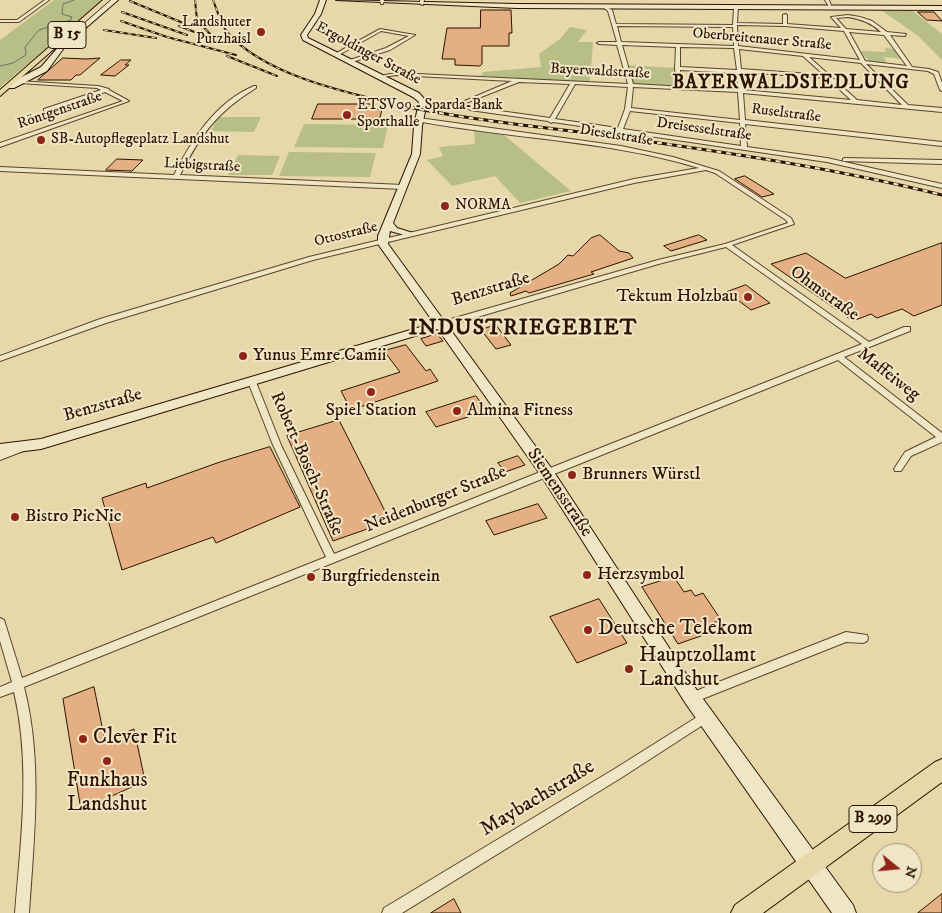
<!DOCTYPE html>
<html>
<head>
<meta charset="utf-8">
<style>
  body { margin:0 }
  #map { position:relative; width:942px; height:913px; overflow:hidden; background:#e6d8a8; font-family:"IM FELL DW Pica",serif }
  canvas { display:block }
  .north { position:absolute; left:872px; top:843px; width:50px; height:50px; box-sizing:border-box; background:#efe6c6; border:1px solid #a19177; border-radius:50%; rotate:107deg; font-size:14px; font-weight:700; line-height:20px; text-align:center; color:#2d1200 }
  .north::after { content:''; display:block; margin:auto; width:18px; height:22px; background:#8f2418; clip-path:polygon(50% 0,100% 100%,50% 72%,0 100%) }
</style>
</head>
<body>
<div id="map">
<canvas width="942" height="913"></canvas>
<div class="north">N</div>
</div>
<script>
const c = document.querySelector('canvas').getContext('2d');
c.lineJoin = 'round';
function paint(path, color) { c.fillStyle = color; c.fill(path, 'evenodd'); }
function strokePath(path, color, width, dash) { c.strokeStyle = color; c.lineWidth = width; c.lineCap = dash ? 'butt' : 'round'; c.setLineDash(dash || []); c.stroke(path); }
function label(font, color, halo, rows, align = 'center') {
  c.font = font + ' "IM FELL DW Pica",serif'; c.lineWidth = 4; c.setLineDash([]); c.textBaseline = 'middle'; c.strokeStyle = halo; c.fillStyle = color; for (const [text, x, y, turn = 0] of rows) {
    c.save(); c.translate(x, y); c.rotate((+turn || 0) * Math.PI / 180); c.textAlign = isNaN(turn) ? turn : align; if (halo) c.strokeText(text, 0, 0); c.fillText(text, 0, 0); c.restore();
  }
}
const green = new Path2D(`
  M54,0H105L0,87V40Z
  M881,10L913,11L942,34V60L917,35Z
  M570,27L587,30L578,42H593L590,82L481,76L483,72L541,67L539,54L560,39Z
  M885,48L895,49L902,59L884,57L887,65C874,63 868,63 861,51L886,52Z
  M626,65L677,68L680,87L631,86Z
  M219,117H261L254,132L211,131Z
  M304,124L388,125L383,148L294,147Z
  M474,130L504,135L571,191L520,203L495,176L452,186L427,160L443,156L439,147L475,144Z
  M289,152L376,153L370,177L279,176Z
  M238,155L280,156L272,175H228Z`);
const stream = new Path2D(`
  M0,66L13,63L26,55L25,47L39,30L71,20L72,17L62,14L63,4L74,0`);
const building = new Path2D(`
  M481,10H511L512,33H509V46H482V64L480,66L455,65V59H442L447,28H480Z
  M918,12H934L942,21L927,20Z
  M63,58L86,59L100,58L80,75H76L71,80H38Z
  M121,60H131L125,65H129L115,76L101,75Z
  M318,104H375L374,109H382L380,118L371,119H312Z
  M117,159L143,160L132,171L106,170Z
  M745,176L774,194L762,197L735,179Z
  M600,235L619,251L629,253L633,258L591,272L594,274L529,293L526,291L511,296L510,293L559,264L568,255L573,256L591,238Z
  M699,235L707,240L671,251L664,246Z
  M942,243V305L914,316L902,309L877,318L871,314L853,321L771,264L806,253L845,278Z
  M746,285L770,303L751,310L727,292Z
  M496,325L511,345L496,349L481,330Z
  M437,334L443,341L426,346L421,339Z
  M406,345L426,371L430,369L438,381L351,410L341,391L400,372L384,351Z
  M476,396L487,411L436,427L426,412Z
  M339,420L390,521L333,541L287,436Z
  M270,447L300,507L216,543L213,537L122,570L102,498L146,483L147,488L220,462Z
  M518,456L525,465L505,472L498,463Z
  M538,504L547,518L494,535L486,521Z
  M674,577L684,592L691,590L695,596L703,593L721,620L707,625L712,632L678,644L642,587Z
  M599,599L627,643L577,663L550,617Z
  M94,687L105,741L134,729L145,781L81,810L63,699Z
  M942,894V913H918Z
  M454,899L461,913H431Z`);
const street = new Path2D(`
  M45,0H49L19,22H0V20H17Z
  M380,0H384L383,4H381Z
  M420,0H424L423,5L420,4Z
  M825,0H829L832,8H830Z
  M605,6L612,10L616,24L733,25L734,7L736,6L738,7L737,23L783,24V15L785,14L787,15V24L841,28L831,17L848,15L860,17L872,21L887,32L906,34L905,36L890,35L912,67L929,69L938,72L942,83V91L940,90L934,74L928,71L866,64L908,105L942,108V112L743,93L745,120L942,142V146L745,124L747,147L827,158L942,184V188L827,162L553,122L551,123L548,121L470,110L460,103L512,81L396,75L377,78L375,77L396,73L628,84L617,45L599,44L597,43L599,42H617L608,11L603,7ZM848,17C861,19 872,23 881,32L846,29L836,18ZM737,25L785,26L844,31L860,60L738,46ZM617,26L733,27L734,46L621,42ZM849,32L884,35L907,66L865,61ZM622,45L676,47L675,68L676,79L680,78V70L737,73L738,90L633,84ZM680,47L734,48L737,70L680,67ZM739,49L803,56L824,75L741,69ZM809,57L861,63L902,105L857,100ZM741,72L827,78L851,100L743,90ZM519,82L570,84L550,118L471,107L466,103ZM575,84L628,87L625,109L618,128L555,119ZM633,87L738,92L740,120L631,108ZM630,111L740,123L741,146L623,129Z
  M380,29L415,35L390,50L349,63L347,61L386,48L409,36L381,31L337,56L333,55Z
  M18,81L98,86L109,89V90L129,101L0,147V143L123,101L105,92L46,112L44,111V109L101,90L97,88L20,83H18Z
  M254,86H256V88C217,112 200,135 180,175L403,185L406,187L403,189L0,171V167L174,175C192,139 216,102 254,86Z
  M419,118L621,146L673,157L719,171L791,218L794,224L732,245L869,342L904,327H910V331L844,357L942,433V442L911,456L901,471H895L894,469L905,452L936,437L838,360L24,687C43,761 34,838 29,913H15C21,839 31,764 14,692L0,697V687L12,682L0,641V618L4,620L5,623L22,678L326,557L273,445L248,382L249,380L252,379L256,382L281,445L334,554L862,344L726,247L662,263L443,327H437L436,325L437,323L658,260L725,244L788,223L786,220L715,173L706,170L634,183L313,260L106,323L0,361V356L100,319L309,257L634,179L699,168C607,140 511,139 417,121L416,120Z
  M845,158L942,160V164L843,161V159Z
  M23,445L26,446L27,448L26,450L0,460V454Z
  M846,632L867,635L868,638L867,641L863,643L846,642L692,703L688,702L686,698L688,694Z
  M705,712L709,713L711,717L709,721L624,776L402,913H382L384,908L616,768Z`);
const secondary = new Path2D(`
  M111,0H118L66,45L47,71L14,88H8V84L41,67L62,43Z
  M320,0H326L321,14L307,35L308,38L419,93L427,102L422,126L420,154L393,223L397,228L413,233L408,236L390,231L388,244L552,469L698,692L853,905L856,913H832L686,704L542,477L438,329L41,449L0,454V444L41,439L434,323L378,244V236L412,154L414,126L419,102L413,97L303,40L301,35L315,14Z
  M336,0L517,4L942,6V10L517,8Z`);
const primary = new Path2D(`
  M103,0H110L0,96V90Z
  M942,759V782L763,913H731L735,905L935,762Z`);
const railFar1 = new Path2D(`
  M195,0L197,20L210,34
  M213,0C217,10 221,24 227,32C263,74 343,92 395,104
  M130,1L188,25
  M122,12L187,35
  M121,21L167,37L236,55
  M179,26L218,41
  M104,30L156,38
  M227,56L277,76`);
const rail = new Path2D(`
  M390,103C460,119 532,126 603,135C717,151 830,167 942,195`);
const markers = [
  [261,32,5,"#8f2418"],
  [347,115,5,"#8f2418"],
  [41,140,5,"#8f2418"],
  [445,206,5,"#8f2418"],
  [748,297,5,"#8f2418"],
  [243,356,5,"#8f2418"],
  [371,392,5,"#8f2418"],
  [457,411,5,"#8f2418"],
  [572,475,5,"#8f2418"],
  [15,517,5,"#8f2418"],
  [587,575,5,"#8f2418"],
  [311,577,5,"#8f2418"],
  [588,630,5,"#8f2418"],
  [629,669,5,"#8f2418"],
  [83,739,5,"#8f2418"],
  [107,761,5,"#8f2418"]
];
const farPoinames = [
  ["Landshuter",251,23,"right"],
  ["Putzhaisl",251,40,"right"],
  ["ETSV09 - Sparda-Bank",357,106],
  ["Sporthalle",357,123],
  ["SB-Autopflegeplatz Landshut",51,140],
  ["NORMA",455,206]
];
const farStreetnames = [
  ["Oberbreitenauer Straße",762,40,5],
  ["Ergoldinger Straße",368,54,28],
  ["Bayerwaldstraße",600,72,3],
  ["Röntgenstraße",60,111,-19],
  ["Ruselstraße",786,114,7],
  ["Dreisesselstraße",704,130,8],
  ["Dieselstraße",616,136,9],
  ["Liebigstraße",202,166,3],
  ["Ottostraße",346,235,-14]
];
const shields = [
  [67,35,38],
  [873,819,48]
];
const shieldNames = [
  ["B 15",67,35],
  ["B 299",873,819]
];
const streetNames = [
  ["Benzstraße",491,290,-17],
  ["Ohmstraße",824,294,36],
  ["Maffeiweg",888,375,38],
  ["Benzstraße",103,406,-16],
  ["Robert-Bosch-Straße",306,464,66],
  ["Siemensstraße",559,493,56],
  ["Neidenburger Straße",436,500,-22]
];
const poiNames = [
  ["Tektum Holzbau",738,297,"right"],
  ["Yunus Emre Camii",253,356],
  ["Spiel Station",371,411,"center"],
  ["Almina Fitness",467,411],
  ["Brunners Würstl",582,475],
  ["Bistro PicNic",25,517],
  ["Herzsymbol",597,575],
  ["Burgfriedenstein",321,577]
];
const farDistrictnames = [
  ["BAYERWALDSIEDLUNG",791,84]
];
const nearPoinames = [
  ["Deutsche Telekom",598,630],
  ["Hauptzollamt",639,657],
  ["Landshut",639,681],
  ["Clever Fit",93,739],
  ["Funkhaus",107,782,"center"],
  ["Landshut",107,806,"center"]
];
const nearStreetnames = [
  ["Maybachstraße",538,799,-31]
];
const districtNames = [
  ["INDUSTRIEGEBIET",523,329]
];
paint(green, '#b7be86');
strokePath(stream, '#6c7666', 1);
paint(building, '#e4af82');
strokePath(building, '#2d1200', 1);
strokePath(street, '#5b442a', 2);
strokePath(secondary, '#2d1200', 2);
strokePath(primary, '#2d1200', 2);
paint(street, '#efe6c6');
paint(secondary, '#efe6c6');
paint(primary, '#e6d8a8');
strokePath(railFar1, '#2d1200', 2);
strokePath(rail, '#2d1200', 3);
strokePath(railFar1, '#efe6c6', 1, [4]);
strokePath(rail, '#efe6c6', 2, [5]);
for (const [x, y, r, color] of markers) { const dot = new Path2D(); dot.arc(x, y, r, 0, 2 * Math.PI); c.fillStyle = color; c.fill(dot); strokePath(dot, '#efe6c6', 2); }
label('15px', '#2d1200', '#efe6c6', farPoinames, 'left');
label('15px', '#2d1200', '#efe6c6', farStreetnames);
for (const [x, y, w] of shields) { const box = new Path2D(); box.roundRect(x - w / 2, y - 13.5, w, 27, 4); c.fillStyle = '#efe6c6'; c.fill(box); strokePath(box, '#2d1200', 1); }
label('bold 16px', '#2d1200', null, shieldNames);
label('18px', '#2d1200', '#efe6c6', streetNames);
label('18px', '#2d1200', '#efe6c6', poiNames, 'left');
c.letterSpacing = '1px';
label('bold 19px', '#2d1200', '#efe6c6', farDistrictnames);
c.letterSpacing = '0px';
label('21px', '#2d1200', '#efe6c6', nearPoinames, 'left');
label('21px', '#2d1200', '#efe6c6', nearStreetnames);
c.letterSpacing = '1px';
label('bold 22px', '#2d1200', '#efe6c6', districtNames);
c.letterSpacing = '0px';
</script>
</body>
</html>
